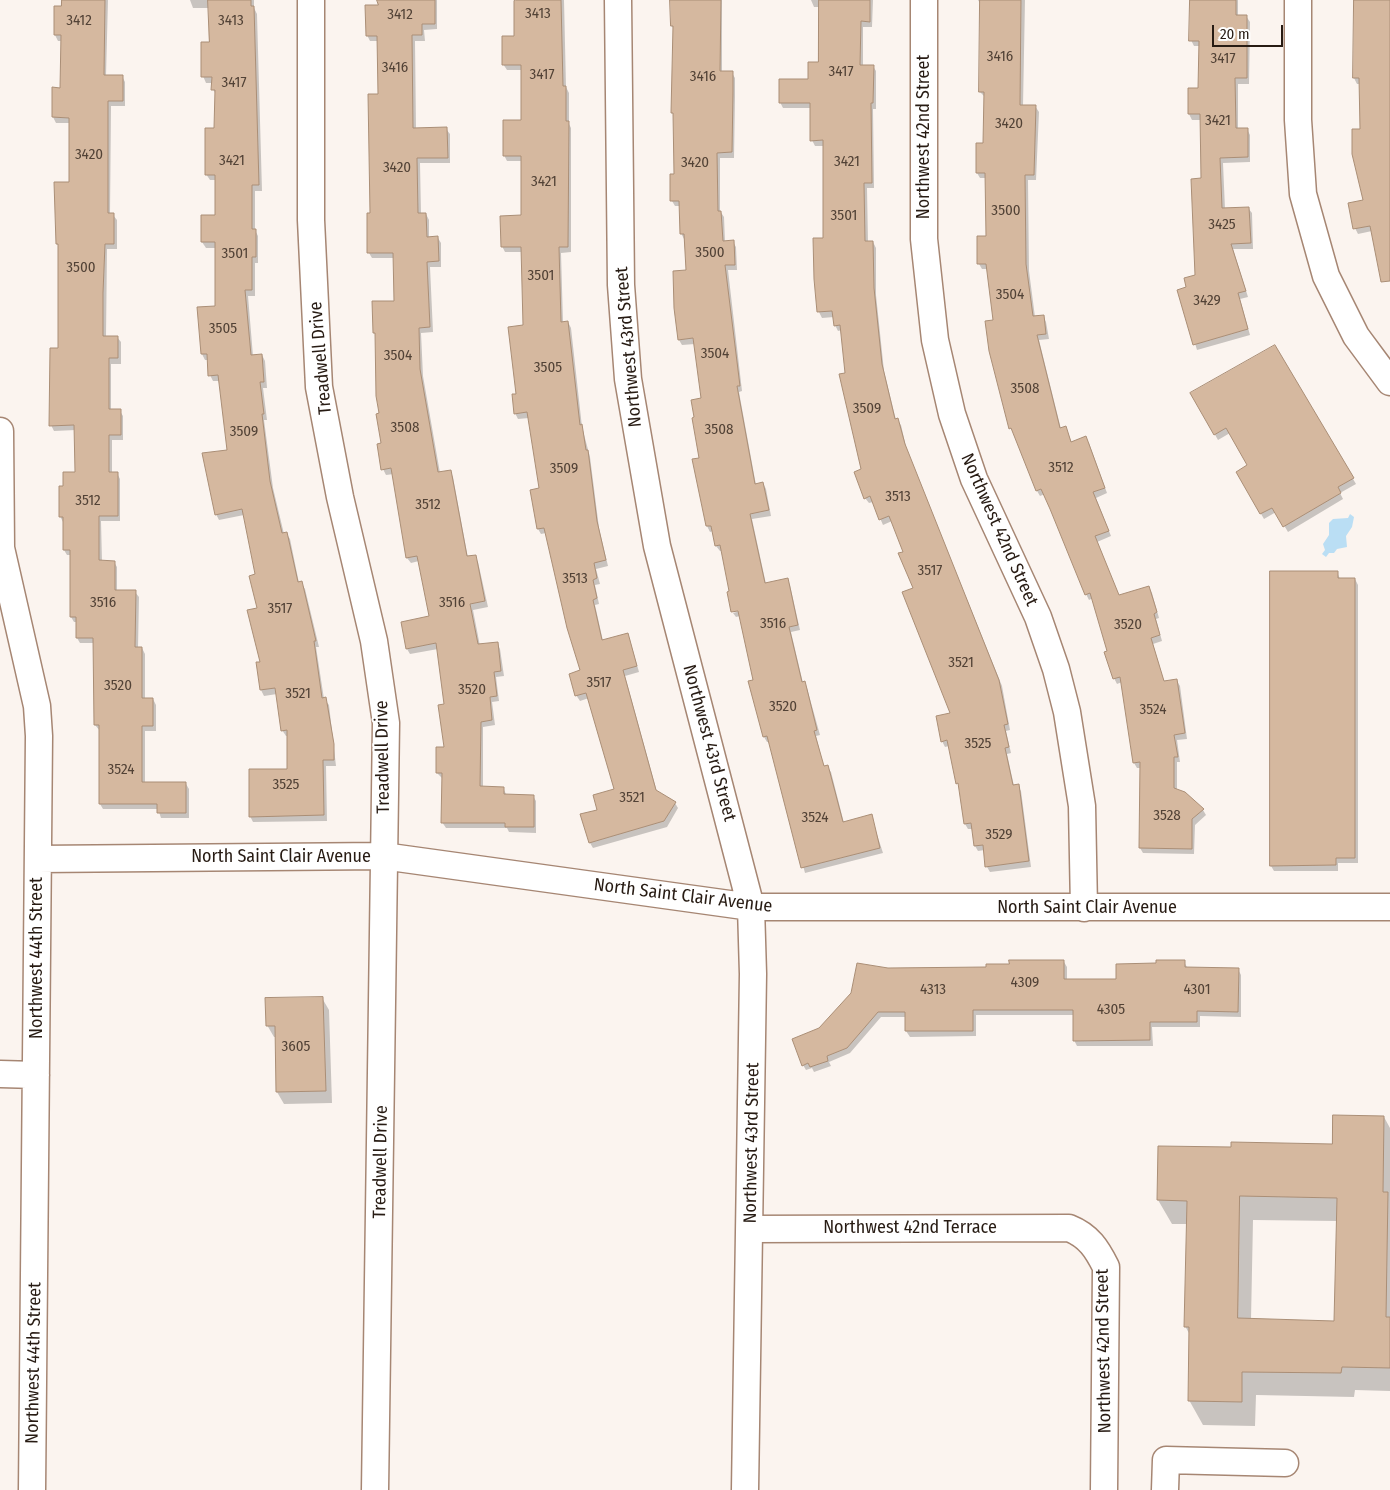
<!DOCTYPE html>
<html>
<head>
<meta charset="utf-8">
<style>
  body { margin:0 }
  #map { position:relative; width:1390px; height:1490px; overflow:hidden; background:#fbf4ef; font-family:"Fira Sans Condensed",sans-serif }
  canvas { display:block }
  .scale { position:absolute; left:1212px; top:25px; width:71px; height:22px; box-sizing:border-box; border:2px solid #271b13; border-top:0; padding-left:6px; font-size:15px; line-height:18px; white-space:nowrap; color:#271b13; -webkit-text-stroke:4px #fff; paint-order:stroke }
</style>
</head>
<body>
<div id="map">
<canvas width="1390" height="1490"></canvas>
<div class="scale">20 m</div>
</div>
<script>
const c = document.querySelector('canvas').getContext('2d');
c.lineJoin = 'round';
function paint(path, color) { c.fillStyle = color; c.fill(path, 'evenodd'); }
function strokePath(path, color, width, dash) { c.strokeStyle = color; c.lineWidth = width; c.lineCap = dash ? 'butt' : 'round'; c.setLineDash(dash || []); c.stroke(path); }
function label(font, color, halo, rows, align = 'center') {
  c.font = font + ' "Fira Sans Condensed",sans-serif'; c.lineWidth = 4; c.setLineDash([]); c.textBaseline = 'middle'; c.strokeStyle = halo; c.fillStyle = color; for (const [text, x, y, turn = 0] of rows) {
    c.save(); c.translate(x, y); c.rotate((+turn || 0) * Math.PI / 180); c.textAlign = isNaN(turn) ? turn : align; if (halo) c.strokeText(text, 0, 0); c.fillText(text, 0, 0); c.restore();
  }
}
const water = new Path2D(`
  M1350,514L1354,517L1352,527L1346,536L1347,547L1337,549L1334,553H1329L1326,557L1322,554L1325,550L1323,544L1329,535V523L1333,519L1348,518Z`);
const shadow = new Path2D(`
  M63,0H108L106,76H122L125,82V106H111L110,215H113L117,220V249H107L106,337H117L121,342V364H111V411H120L123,416V440H112V473H117L120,479V521H101L102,562H114L117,567V591L135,592L139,597L138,648H142L145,654V699H153L156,705V731H145V784H186L189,789V818H161L158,809H103L100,804V731L95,725V643H80L77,638V622H74L71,617L72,555H67L64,550L63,522L60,516L65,488L76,474V430L54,431L51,425L60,349V248L57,244L71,184V123H56L53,117L62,89V41H58L55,35Z
  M190,0H254V8L257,14L262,191H255V230L258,236V263H255V296H248L253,356L262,355L265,361L267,388H263L267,420H264L273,488L284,534L286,533L290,539L299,583H301L305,589L319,647H316L324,699L329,705L336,766H326L327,821L253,822L250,816L288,770V736H286L282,730L277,694L264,696L261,690L257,664L261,663L257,575L244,515L219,520L216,514L229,451L220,381H213L210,375L209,360H205L202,354L216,307V248H206L202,242L217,216L216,180H210L206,174L215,129L216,95L213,89V83H206L203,76L210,43L209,8H193Z
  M379,0H437V29L424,30L425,41H415L416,129H446L450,134V163H420L421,214H426L429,220V238H438L441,243V267H430L433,332L421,333L423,376L440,473L450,471L453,477L468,558L475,556L478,562L488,607L473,610L480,646L497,643L500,649L504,676L496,677L499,701L492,702L495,725L483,727V787L503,788L507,796H533L536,801V833L509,832L507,828H446L442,822L443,779L437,773L445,748V705L438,649L410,654L407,649L430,617L419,561L411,563L407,558L394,474L386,475L383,469L376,337L374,332L395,302L394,258H372L369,253L379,96L378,41H370L367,35L379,6Z
  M516,0H564L566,87L569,93V124L571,128V252L561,253L563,323L568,322L571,328L582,427L590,457L599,528L608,566L596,569L600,584L595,585L599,604L595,605L603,641L627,635L630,640L639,672L625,676L657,792L675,803L678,808L667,827L593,848L590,843L598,811L616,790L589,698L580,701L576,695L582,671L546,533L541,534L538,529L541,489L529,418L518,419L515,413L524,327L522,252H505L502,246L522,216V161H507L504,155L522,122V70H507L503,64L515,37Z
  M672,0H722V73H732L735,78V98L734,158H720V211L724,217L725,242H733L736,247L737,270H728L742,391L739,392L756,485L763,483L766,489L771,516L752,519L766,584L787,579L790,585L800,630L791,632L803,683L807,688L820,735L816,736L824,768L827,767L831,772L844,823L871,816L883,853L805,873L770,742H767L764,737L750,682L755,681L740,616L736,617L733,613L744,610L731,592L722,551H720L716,546L713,531L710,532L707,526L694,460L701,459L696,418L703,399L695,344L682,345L679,340L687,271L684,239L681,233L680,206H675L672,201L675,175L674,116L672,112L674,30L672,26Z
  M811,0H873L872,27H863V66H873L876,71V109H873L874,188H867L868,242H873L876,248V295L884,371L896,420L901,425L907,451L1002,686L1010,730L1006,731L1011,753L1007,754L1014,786H1018L1021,791L1031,867L990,872L987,867L985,850L978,851L975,846L973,829H968L965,824L960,789L949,746L945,747L942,741L952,714L904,552L892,521L883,525L873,502L869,503L865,498L842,330L838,331L835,325L834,317L822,318L819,312L815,279L825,239L824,146H815L812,140L811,108H783L780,102L809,80L820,63V7H814Z
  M978,0H1025L1023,106H1035L1039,112L1036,180H1028L1029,271L1035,317L1043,316L1046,322L1049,339L1039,340L1061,429L1068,433L1072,443H1089L1107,493L1096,498L1111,536L1097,542L1119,596L1149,587L1152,593L1159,618L1156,619L1162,641L1153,644L1164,682L1177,681L1180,686L1187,739L1177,740L1180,762H1177V790L1203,810L1206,815L1195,825L1194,854L1143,853L1140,848L1141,768H1137L1134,763L1122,682L1117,684L1114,678L1109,651L1093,598L1089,600L1086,594L1045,494L1040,496L1037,491L1015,433L1010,428L988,269H982L979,264L987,237V178H980L977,173L984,145L985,97L980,92L981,5Z
  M1190,0H1238V16H1246L1250,22L1249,84H1238V129H1247L1250,135V162L1223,163L1225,209L1248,208L1252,213L1253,249H1233L1248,297L1240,299L1250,335L1197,350L1179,290L1188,288L1197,276L1202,179V120H1192L1189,114V89H1200V46H1194L1191,40Z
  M1353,0H1390V265L1372,231L1358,234L1355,228L1364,201L1360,84H1357L1354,78L1355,7Z
  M1275,347L1356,484L1340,493L1343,499L1288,532L1276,512L1264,519L1237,473L1249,466L1230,433L1218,440L1192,394Z
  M1337,572L1340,579H1355L1358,585V863H1338V871H1274L1271,866Z
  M1064,962L1067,967V981L1118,980L1184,962L1187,967L1238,969L1241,975V1017L1200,1016V1027H1152L1153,1046H1077L1074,1040V1015H976V1036L910,1037L906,1031V1017H881L850,1053L829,1062L831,1066L814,1072L812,1068L806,1070L803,1065L820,1029L888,969H987Z
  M322,998L329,1010L332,1103L284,1104L277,1092L276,1037H274L267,1025Z
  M1384,1117L1390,1128V1391L1355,1390L1354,1397L1256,1395L1255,1426L1203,1425L1189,1400L1190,1335L1185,1326L1187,1224H1172L1158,1200L1232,1148L1334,1145ZM1253,1220L1338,1221L1336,1322L1251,1320Z`);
const building = new Path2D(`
  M62,0H105L104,75H123V101H108V213H114V244H105L103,293V336H118V358H109V409H121V435H109V472H118V516H99V560L115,561V590H136L135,647H142V698H153V726H142V782H186V813H157V804H99V725H94L93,638H76V617H70V550H63V517H59V486H63V472H75L74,425L49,426L50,348H58V244H56L54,182H69V118L52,117V87L60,88L61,35H54V6H61Z
  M208,0H251V6H254L259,185H252V229H256V257H252V290H245L251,355L262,354L264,382H260L264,414H262L270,481L282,533L287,532L298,582L302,581L316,641H314L322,698L326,697L334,744V760H323L324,815L249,817V769H287V730L281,731L275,688L260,690L256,662H260L247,610L257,608L249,576L255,574L242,509L215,515L202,453L227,450L218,375L208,376L207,354H201L197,307L215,306V242H201V215H215V175H205V128H214L215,90H211L212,77H201V42H209Z
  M377,0H435V24H422V35H412L413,128L447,127L448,158H417L418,213H426L427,237L438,236L439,261L427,262L430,327L419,328L420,369L438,472L451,470L467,556L476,555L485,601L470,604L478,644L498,642L501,671L494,672L497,696L490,697L492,720L481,722L480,786L504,787V794L534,795V827H505V823H441L442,773H436V747H444L438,705L444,704L436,643L406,649L401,622L429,616L417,556L406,558L391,468L381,470L377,444L381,443L376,414L379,413L376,396L375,333H373L372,301H394L393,253H367V213H370L368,94H378L377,36H366L365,5H378Z
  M516,0H561L563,86H566V121H569L568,247H559L561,322L568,321L580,425L582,424L586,450H588L597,521L606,560L594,563L597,578L593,580L597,598L593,600L602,640L628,633L637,666L623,670L656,790L676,802L664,821L589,843L580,814L597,810L593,795L614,789L586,693L575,696L569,674L580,670L567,628L544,528L537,529L530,490L539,488L527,412L514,414L512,394H516L508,327L523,325L521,247H501L500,216L521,215V156H503V120H521V65H502V36H514V1Z
  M670,0H721L720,71H733V92L732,152L717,153L718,211H721L723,241L734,240L735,265H725L740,386H737L755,484L763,482L769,510L750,514L765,583L788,578L798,625L789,627L802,682L805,681L817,730L814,731L824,766L828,765L843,822L872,814L880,848L801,868L767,736L763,737L748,681L753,680L738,611L731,612L727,592L729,591L720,545L715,546L711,526H706L692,459L699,458L692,418L694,417L691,400L701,398L693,338L678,340L674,308L673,271L686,270L684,234H680L679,201H670V174H674L673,113H671L673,26H671Z
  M819,0H870V22L861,21L860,65H874L873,103H871L872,183H864L865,241H873L874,288L882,364L895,419L898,418L905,444L999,680L1008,724L1004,725L1009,747L1005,748L1013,785L1019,784L1029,861L985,867L983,845L974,846L971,823L964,824L958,783L956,784L947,740L941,742L936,716L950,713L902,592L913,588L898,553L903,552L889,516L879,520L870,496L864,499L854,472L861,469L839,374L845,373L840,325L834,326L832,311L817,312L814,279L813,238H823V140L810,141V103H779V79H808V62H818Z
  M980,0H1021L1020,105H1036L1034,175H1025L1026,264L1033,316L1044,315L1046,334L1037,335L1060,428L1066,426L1071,442L1086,436L1105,488L1093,492L1109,531L1095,536L1119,595L1149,586L1157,612L1154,614L1160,635L1151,638L1164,681L1177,679L1185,733L1174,735L1178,757H1174V788L1185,792L1204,809L1192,819V849L1139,848L1140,762L1133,763L1120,677L1113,679L1104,652L1107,651L1090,593L1085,595L1050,509L1041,489L1036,491L1011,428L1009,429L989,351L985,321L993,320L986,264H977V236H986L985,173H976V143H983L984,92H979Z
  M1190,0H1236V15H1247V78H1235L1236,128H1248V157L1220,158L1222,208L1249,207L1251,243L1231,244L1246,291L1238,293L1248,329L1193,345L1177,290L1186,287L1184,278L1195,275L1191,179L1201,178L1200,114H1188V88H1198L1199,41H1189Z
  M1354,0H1390V281L1381,282L1370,226L1353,229L1348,203L1363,200L1352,154V129H1360L1359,78H1353Z
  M1275,345L1354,478L1338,487L1341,493L1283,527L1272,508L1260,514L1236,472L1247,465L1226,428L1214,435L1190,393Z
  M1270,571H1338V578H1355V858H1336V865L1270,866Z
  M1009,960H1064V979H1116V964L1156,963V960H1185V967L1239,968L1238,1012L1197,1011V1022H1150V1040L1073,1041V1010H973V1031H905V1012H878L847,1048L827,1056L828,1061L810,1067L808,1063L802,1066L792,1039L819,1028L851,993L857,963L888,968L986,967V964H1009Z
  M323,997L326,1091L276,1092L275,1026H266L265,998Z
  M1333,1115L1384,1116L1383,1192H1388L1386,1317H1390V1368L1342,1367L1341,1373L1242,1372V1402L1188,1401L1189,1327H1184L1187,1201L1157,1200L1158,1146L1231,1147V1142L1332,1144ZM1240,1196L1337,1198L1334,1321L1238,1318Z`);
const minor = new Path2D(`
  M311,0V220L319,387L340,497L374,641L386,723L375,1490
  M618,0L621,285L628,379L657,546L751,907L753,974L745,1490
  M924,0V239L935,340L952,414L974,479L1038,617L1056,669L1067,712L1082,806L1084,908
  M1298,0V120L1303,194L1326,276L1356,336L1390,382
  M0,431L1,548L37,706L39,736L32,1490
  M38,859L383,856L751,907H1390
  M0,1074L36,1075
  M751,1229L1069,1228C1089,1236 1097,1249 1106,1267L1104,1490
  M1165,1490L1166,1460L1285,1463`);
const numberNames = [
  ["3413",538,14],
  ["3412",400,15],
  ["3412",79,21],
  ["3413",231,21],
  ["3416",1000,57],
  ["3417",1223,59],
  ["3416",395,68],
  ["3417",841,72],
  ["3417",542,75],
  ["3416",703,77],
  ["3417",234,83],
  ["3421",1218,121],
  ["3420",1009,124],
  ["3420",89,155],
  ["3421",232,161],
  ["3421",847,162],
  ["3420",695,163],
  ["3420",397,168],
  ["3421",544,182],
  ["3500",1006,211],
  ["3501",844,216],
  ["3425",1222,225],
  ["3500",710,253],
  ["3501",235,254],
  ["3500",81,268],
  ["3501",541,276],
  ["3504",1010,295],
  ["3429",1207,301],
  ["3505",223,329],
  ["3504",715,354],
  ["3504",398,356],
  ["3505",548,368],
  ["3508",1025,389],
  ["3509",867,409],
  ["3508",405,428],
  ["3508",719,430],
  ["3509",244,432],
  ["3512",1061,468],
  ["3509",564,469],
  ["3513",898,497],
  ["3512",88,501],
  ["3512",428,505],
  ["3517",930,571],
  ["3513",575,579],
  ["3516",103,603],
  ["3516",452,603],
  ["3517",280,609],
  ["3516",773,624],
  ["3520",1128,625],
  ["3521",961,663],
  ["3517",599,683],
  ["3520",118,686],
  ["3520",472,690],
  ["3521",298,694],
  ["3520",783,707],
  ["3524",1153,710],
  ["3525",978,744],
  ["3524",121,770],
  ["3525",286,785],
  ["3521",632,798],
  ["3528",1167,816],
  ["3524",815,818],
  ["3529",999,835],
  ["4309",1025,983],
  ["4313",933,990],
  ["4301",1197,990],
  ["4305",1111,1010],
  ["3605",296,1047]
];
const streetNames = [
  ["Northwest 42nd Street",924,137,-90],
  ["Northwest 43rd Street",629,347,-95],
  ["Treadwell Drive",321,358,-95],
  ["Northwest 42nd Street",999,530,66],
  ["Northwest 43rd Street",709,743,75],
  ["Treadwell Drive",383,757,-91],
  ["North Saint Clair Avenue",281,857],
  ["North Saint Clair Avenue",683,896,7],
  ["North Saint Clair Avenue",1087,908],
  ["Northwest 44th Street",37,958,-90],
  ["Northwest 43rd Street",752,1143,-89],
  ["Treadwell Drive",381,1162,-89],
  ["Northwest 42nd Terrace",910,1228],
  ["Northwest 42nd Street",1104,1351,-91],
  ["Northwest 44th Street",34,1363,-89]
];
paint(water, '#badef4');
paint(shadow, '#0003');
paint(building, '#d5b89f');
strokePath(building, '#aa8e76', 1);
strokePath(minor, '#a68673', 29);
strokePath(minor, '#fff', 26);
label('15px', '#524236', null, numberNames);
label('18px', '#271b13', '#fff', streetNames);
</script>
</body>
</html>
